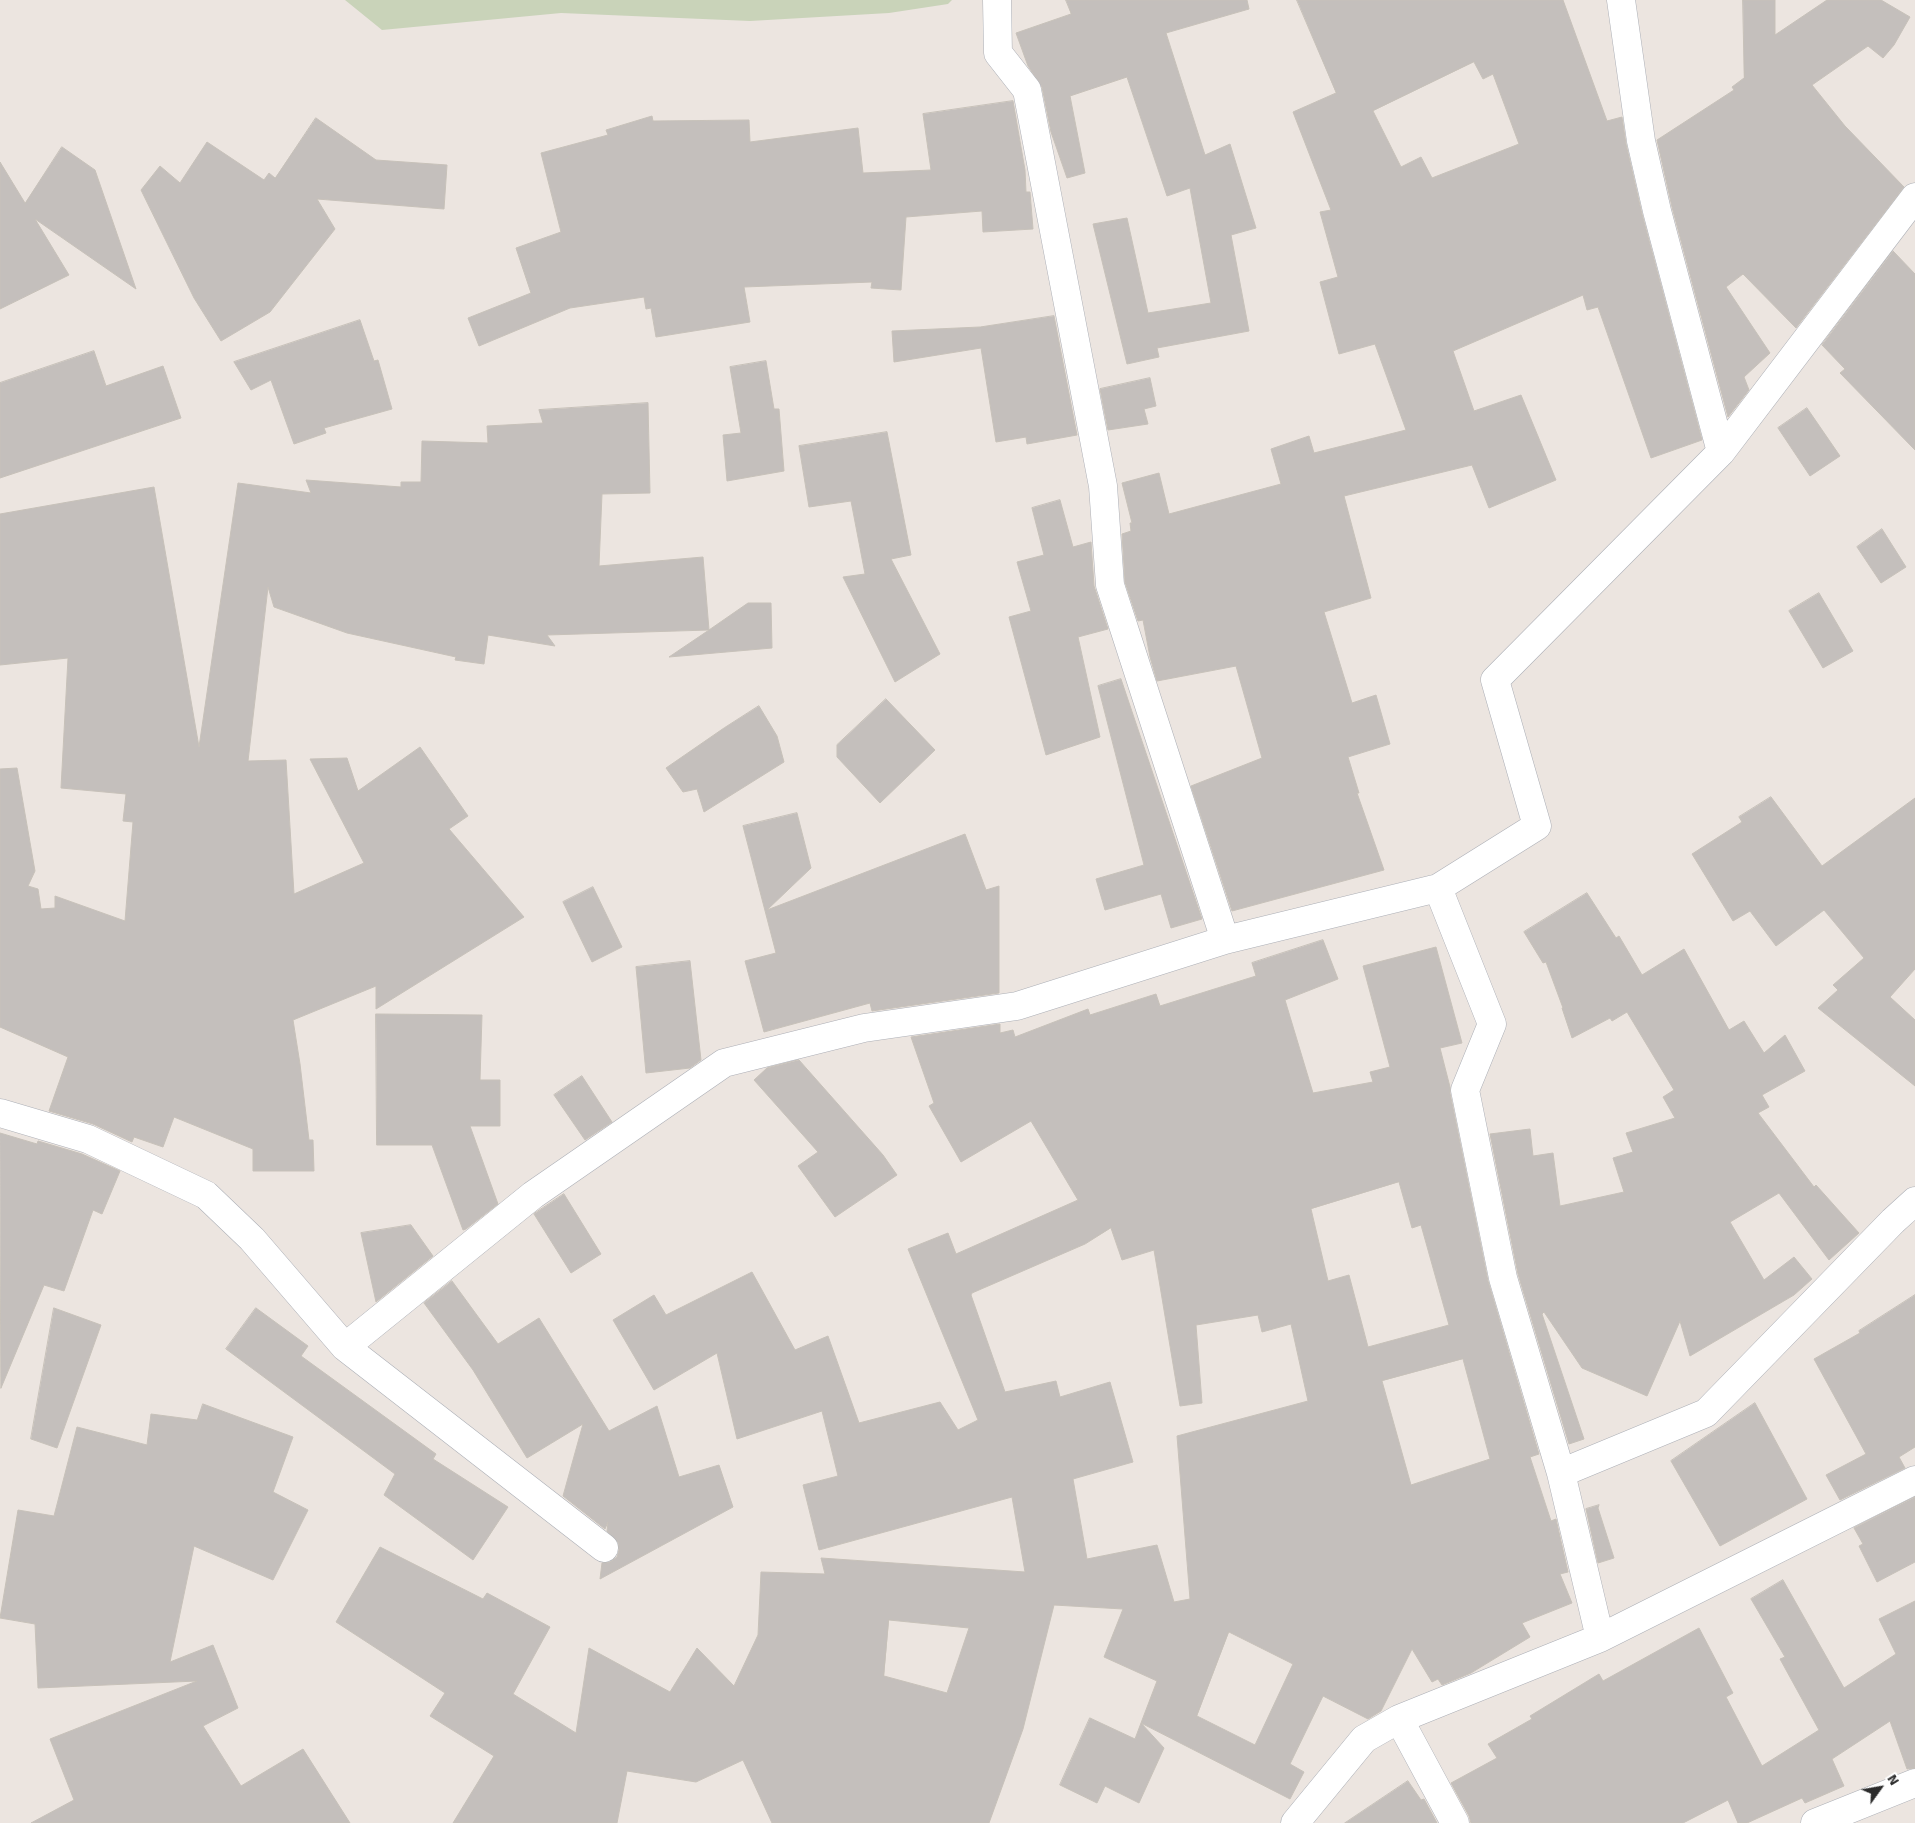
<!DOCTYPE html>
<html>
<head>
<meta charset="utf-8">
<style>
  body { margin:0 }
  #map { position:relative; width:1915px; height:1823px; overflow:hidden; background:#ece5e0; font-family:Signika,sans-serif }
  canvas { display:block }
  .north { position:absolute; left:1855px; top:1763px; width:50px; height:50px; -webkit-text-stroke:4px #fff; paint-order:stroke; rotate:58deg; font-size:14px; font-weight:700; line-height:20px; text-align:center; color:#2c2c2c }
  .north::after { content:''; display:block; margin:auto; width:18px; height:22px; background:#2c2c2c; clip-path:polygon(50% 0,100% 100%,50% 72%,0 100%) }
</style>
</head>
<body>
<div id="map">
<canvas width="1915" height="1823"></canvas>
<div class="north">N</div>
</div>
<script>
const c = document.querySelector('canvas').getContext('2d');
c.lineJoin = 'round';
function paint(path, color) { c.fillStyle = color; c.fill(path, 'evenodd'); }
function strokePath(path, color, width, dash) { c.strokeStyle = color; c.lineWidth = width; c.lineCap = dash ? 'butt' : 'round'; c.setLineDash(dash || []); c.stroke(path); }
const cemetery = new Path2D(`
  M345,0H952L948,4L889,13L750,21L561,13L382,30Z`);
const building = new Path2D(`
  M1066,0H1247L1249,9L1166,33L1205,155L1230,144L1256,228L1231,235L1249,331L1157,348L1159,357L1127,364L1093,224L1127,218L1148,313L1211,303L1190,188L1167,196L1127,77L1070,96L1085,173L1067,178L1051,132L1042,87L1028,66L1016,33L1071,14Z
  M1297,0H1563L1607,121L1622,117L1626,144L1642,214L1702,440L1651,458L1598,307L1587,310L1583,295L1453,351L1474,411L1521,395L1556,480L1489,508L1472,465L1344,496L1371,598L1324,612L1352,703L1376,695L1390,744L1348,757L1359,793H1357L1384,870L1232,911L1191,786L1262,758L1236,666L1157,681L1150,657L1143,620L1138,621L1125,582L1122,534L1131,531L1130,523H1132L1122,483L1159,473L1169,514L1281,484L1271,449L1309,436L1314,453L1406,430L1375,344L1339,354L1320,282L1338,277L1320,212L1331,210L1293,112L1336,93ZM1474,62L1483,79L1493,74L1519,144L1432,178L1421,157L1401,167L1373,111Z
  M1743,0H1775V35L1827,0H1881L1910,17L1894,45L1883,58L1868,46L1812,85L1845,126L1904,187L1796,328L1743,274L1726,287L1770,353L1744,377L1749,390L1728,417L1672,207L1657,140L1734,90L1732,87L1744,78Z
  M1013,101L1025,170L1026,192H1030L1033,229L983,232L982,211L906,217L901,290L871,288L872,282L744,287L750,322L656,337L651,308L646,309L644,297L570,308L479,346L468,318L531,293L516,248L561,232L541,153L608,135L606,130L652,116L653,121L749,120L750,142L858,128L863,173L931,170L923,114Z
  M316,118L376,160L447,165L444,209L317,199L335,229L270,312L221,341L194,298L141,190L160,166L180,183L207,142L264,180L269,173L275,178Z
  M62,147L95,170L136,289L35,219L69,275L0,309V162L25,203Z
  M1893,251L1915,274V450L1840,373L1845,369L1822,345Z
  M1054,316L1077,435L1027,444L1026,437L996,442L981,348L894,362L892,331L980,327Z
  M360,320L374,361L378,360L392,409L324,428L326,433L294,444L271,380L251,390L234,362Z
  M94,351L106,386L163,366L181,418L0,478V383Z
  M766,361L774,409H779L784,471L727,481L723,435L741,433L730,367Z
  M1150,378L1156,406L1144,409L1148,424L1108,430L1100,389Z
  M648,403L650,493L602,494L599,566L703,557L709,630L748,603H771L772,648L669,657L709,630L547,635L555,646L488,635L484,664L455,660L456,657L347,633L274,607L268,587L248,761L286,760L294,894L364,863L310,759L347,758L358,791L420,747L468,816L449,829L524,917L376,1009V986L293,1020L300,1064L309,1140H313L314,1171H253V1149L174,1117L163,1147L134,1137L132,1142L93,1124L49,1111L68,1057L0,1027V769L17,768L35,871L28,886L38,889L41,909L55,908V896L125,921L133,822L123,821L126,794L61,788L68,658L0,665V514L154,487L199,747L238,483L311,493L306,480L401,487V482H421L422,441L488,443L487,426L543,423L539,410Z
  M1807,408L1840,456L1810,476L1778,428Z
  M887,432L911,555L891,559L940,654L895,682L843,577L865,574L851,501L809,507L799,446Z
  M1060,500L1073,547L1091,542L1094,586L1108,629L1078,637L1100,737L1046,755L1009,617L1031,611L1017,562L1044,555L1032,508Z
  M1882,529L1906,567L1881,583L1857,547Z
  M1819,593L1853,651L1823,668L1789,611Z
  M1121,679L1202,919L1171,928L1161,894L1105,910L1096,879L1144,865L1098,686Z
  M886,699L935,750L880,803L837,757V745Z
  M759,706L777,736L784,762L704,812L697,789L683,792L666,768L724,728Z
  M1771,797L1822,866L1915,798V969L1890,997L1915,1020V1086L1818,1008L1838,990L1833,985L1864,958L1824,910L1776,946L1750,911L1733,921L1692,854L1742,822L1739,817Z
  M797,813L811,868L767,910L965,834L986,890L999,886V993L872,1011L870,1003L764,1032L745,961L776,953L743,826Z
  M593,887L622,947L592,962L563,902Z
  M1587,893L1616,938L1619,936L1642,975L1684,949L1729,1030L1744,1021L1764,1053L1785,1035L1805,1071L1762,1095L1769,1107L1758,1113L1814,1187L1816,1185L1859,1233L1829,1260L1779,1193L1730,1222L1764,1280L1794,1257L1812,1279L1794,1295L1690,1356L1680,1321L1647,1396L1582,1368L1544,1312L1542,1314L1584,1439L1569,1444L1518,1274L1490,1134L1530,1129L1533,1156L1553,1153L1560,1206L1624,1192L1613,1158L1633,1152L1626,1133L1675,1118L1663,1097L1674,1090L1627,1012L1612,1021L1610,1018L1572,1038L1562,1008H1563L1546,962L1543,963L1524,932Z
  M1323,940L1338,979L1285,1000L1313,1093L1373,1082L1370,1072L1390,1067L1363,966L1436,947L1462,1043L1440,1048L1450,1087V1093L1488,1281L1539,1454L1530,1457L1551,1521L1556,1519L1568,1572L1560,1574L1572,1603L1522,1623L1530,1637L1471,1673L1442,1685L1438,1679L1432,1682L1412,1649L1381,1711L1368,1719L1323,1696L1290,1764L1304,1772L1290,1799L1141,1723L1157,1681L1104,1657L1123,1609L1054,1605L1023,1729L989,1823H772L743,1760L696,1782L627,1771L617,1823H453L494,1756L430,1716L445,1693L336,1622L380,1547L483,1599L487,1593L550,1627L513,1694L576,1733L589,1648L670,1692L697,1648L734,1686L758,1635L761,1572L825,1574L821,1558L1025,1572L1012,1497L819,1550L803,1485L838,1476L822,1411L737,1439L717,1353L654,1390L613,1320L654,1295L666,1315L752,1272L795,1350L828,1336L859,1423L940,1402L958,1430L978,1420L908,1249L948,1233L956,1254L1078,1200L1031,1121L961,1162L929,1106L934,1103L911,1037L1000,1024V1033L1013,1030L1015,1037L1088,1009L1090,1015L1156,994L1160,1006L1256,976L1252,963ZM1399,1182L1412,1228L1421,1225L1449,1325L1368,1347L1349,1275L1328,1281L1311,1209ZM1111,1228L1122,1260L1154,1250L1180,1406L1202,1403L1196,1325L1258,1315L1262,1332L1291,1324L1308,1401L1177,1436L1190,1599L1174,1602L1157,1545L1087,1559L1073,1479L1133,1462L1110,1382L1060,1397L1056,1381L1005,1392L971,1295L972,1293L1085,1244ZM1463,1359L1490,1459L1411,1485L1382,1381ZM889,1620L969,1628L947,1693L884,1676ZM1229,1632L1293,1664L1255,1745L1197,1716Z
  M690,961L701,1060L690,1068L646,1073L636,967Z
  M376,1014L482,1015L480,1080H500V1126H470L498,1204L466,1229L463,1230L432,1145H377Z
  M799,1060L883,1155L897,1175L835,1217L798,1166L818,1152L754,1080L767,1068Z
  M582,1076L612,1122L585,1140L554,1095Z
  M0,1133L37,1144L38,1141L82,1154L120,1171L102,1214L93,1210L64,1291L44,1285L1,1388Z
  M564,1194L601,1254L571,1273L534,1214Z
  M411,1225L433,1256L376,1302L361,1233Z
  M452,1281L498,1344L539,1318L609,1431L657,1406L679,1477L719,1465L733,1507L600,1579L602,1563L610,1562L617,1557L619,1550L618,1542L607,1531L608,1522L605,1529L563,1496L583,1424L527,1458L473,1370L424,1303Z
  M1915,1295V1447L1899,1457L1905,1468L1840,1500L1826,1475L1866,1454L1814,1359L1860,1333L1859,1331Z
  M54,1308L101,1325L57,1448L31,1439Z
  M256,1308L308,1346L301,1356L436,1454L433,1459L508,1507L473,1560L384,1495L395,1474L226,1349Z
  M1755,1403L1807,1499L1720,1546L1671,1461Z
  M203,1404L293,1437L273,1492L308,1510L273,1580L194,1546L170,1662L213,1645L238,1708L203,1726L241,1786L303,1749L350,1823H31L74,1800L50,1739L197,1681L38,1688L35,1624L0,1618L18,1510L54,1516L77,1427L147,1445L151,1414L197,1420Z
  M1915,1497V1562L1877,1582L1859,1546L1863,1544L1854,1528Z
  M1599,1505L1598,1508L1614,1558L1598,1563L1586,1509Z
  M1783,1580L1844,1688L1896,1654L1879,1619L1915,1601V1768L1907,1769L1890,1721L1832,1759L1844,1786L1805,1803L1802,1798L1747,1823H1738L1728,1800L1683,1823H1471L1469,1816L1451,1783L1497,1758L1488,1744L1532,1719L1530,1716L1599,1674L1603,1681L1699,1628L1733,1693L1726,1697L1762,1766L1819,1730L1780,1659L1785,1657L1751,1599Z
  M1090,1718L1135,1739L1141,1723L1164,1748L1139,1803L1105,1786L1097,1803L1060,1785Z
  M1408,1781L1421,1800L1424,1799L1437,1823H1345Z`);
const minor = new Path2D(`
  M997,0L998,53L1027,90L1103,486L1110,585L1225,940
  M1621,0L1641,141L1657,211L1721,452
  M1438,888L1492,1024L1465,1090L1503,1278L1561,1473L1600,1638
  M0,1113L88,1139L206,1195L252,1239L345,1347L604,1548
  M345,1347L533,1195L724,1063L864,1028L1017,1006L1225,940L1438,888L1537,826L1495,680L1721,452L1915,197
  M1561,1473L1706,1413L1893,1221L1915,1201
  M1399,1719L1455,1823
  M1295,1823L1364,1739L1399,1719L1600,1638L1915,1480
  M1815,1823L1915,1783`);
paint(cemetery, '#c9d3b9');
paint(building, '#c4bfbc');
strokePath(building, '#c7c1b9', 1);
strokePath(minor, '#acafb6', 29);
strokePath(minor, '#fff', 28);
</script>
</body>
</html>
